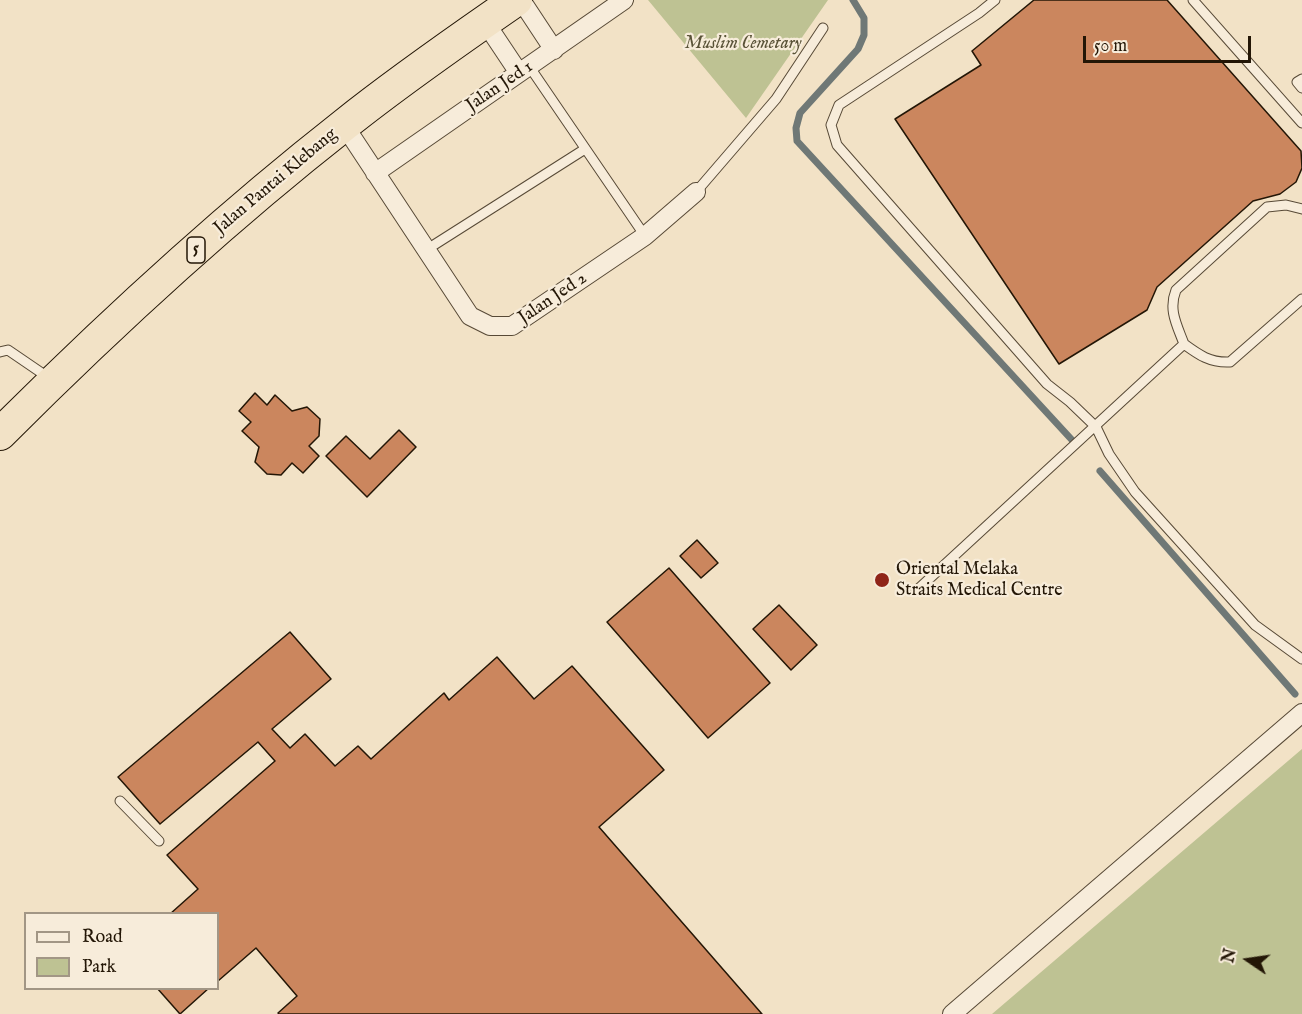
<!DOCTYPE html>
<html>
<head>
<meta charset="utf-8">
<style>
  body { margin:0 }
  #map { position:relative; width:1302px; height:1014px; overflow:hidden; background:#f2e2c6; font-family:"IM FELL English",serif }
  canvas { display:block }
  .legend { position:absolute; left:24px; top:912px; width:195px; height:78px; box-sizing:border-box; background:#f7ecda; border:2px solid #a29685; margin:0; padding:8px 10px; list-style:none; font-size:18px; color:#231606 }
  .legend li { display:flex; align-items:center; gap:12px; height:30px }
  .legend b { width:30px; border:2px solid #a29685 }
  .north { position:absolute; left:1218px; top:930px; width:60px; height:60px; -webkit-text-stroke:4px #f7ecda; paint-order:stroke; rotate:283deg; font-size:16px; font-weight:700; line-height:24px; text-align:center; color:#231606 }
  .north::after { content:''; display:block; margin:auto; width:21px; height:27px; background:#231606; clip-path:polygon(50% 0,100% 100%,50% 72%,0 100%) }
  .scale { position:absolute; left:1083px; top:36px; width:168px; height:27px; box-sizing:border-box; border:3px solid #231606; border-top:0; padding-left:8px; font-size:18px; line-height:21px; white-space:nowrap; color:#231606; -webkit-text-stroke:4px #f7ecda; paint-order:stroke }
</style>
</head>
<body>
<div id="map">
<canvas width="1302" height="1014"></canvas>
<ul class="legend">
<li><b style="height:8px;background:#f7ecda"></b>Road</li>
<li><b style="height:16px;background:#bec293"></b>Park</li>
</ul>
<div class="north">N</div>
<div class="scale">50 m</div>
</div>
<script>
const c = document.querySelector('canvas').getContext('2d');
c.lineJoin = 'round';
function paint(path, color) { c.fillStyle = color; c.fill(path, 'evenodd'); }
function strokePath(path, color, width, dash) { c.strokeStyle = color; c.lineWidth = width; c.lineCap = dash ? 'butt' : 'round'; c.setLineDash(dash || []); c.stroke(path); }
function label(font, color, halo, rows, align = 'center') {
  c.font = font + ' "IM FELL English",serif'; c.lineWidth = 4.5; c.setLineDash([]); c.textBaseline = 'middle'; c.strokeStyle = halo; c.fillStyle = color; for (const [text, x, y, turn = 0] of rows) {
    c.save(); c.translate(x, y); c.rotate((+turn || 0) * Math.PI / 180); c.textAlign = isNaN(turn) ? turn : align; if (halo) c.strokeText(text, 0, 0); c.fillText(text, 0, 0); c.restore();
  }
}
const green = new Path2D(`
  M648,0H828L746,118Z
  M1302,749V1014H992Z`);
const stream = new Path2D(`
  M853,0L864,18V35L858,49L800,113L796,128L797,141L1072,440
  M1100,471L1295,694`);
const building = new Path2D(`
  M1034,0H1167L1301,151L1302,168L1296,182L1280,194L1253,201L1157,287L1147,310L1059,364L895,119L981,65L972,51Z
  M255,393L267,405L275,395L292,411L307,407L320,419L319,436L309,446L319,456L303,473L292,463L281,475L267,474L255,462L259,447L242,431L251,422L239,411Z
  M399,430L416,447L367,497L326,456L346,436L370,459Z
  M697,540L718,563L701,578L680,556Z
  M669,568L770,683L708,738L607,622Z
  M779,605L817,645L791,670L753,629Z
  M290,632L331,679L272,729L290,748L305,734L335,766L358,746L371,759L444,693L449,700L497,657L534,699L572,666L664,770L599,827L762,1014H279L278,1013L297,996L256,948L218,981V914H170L198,889L167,855L275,761L258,742L160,824L118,777Z
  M157,988H209L180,1014Z`);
const lane = new Path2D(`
  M995,0L979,13L839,105L831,125L837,145L1047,384L1070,402L1096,427L1109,454L1135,492L1255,625L1302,659
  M1193,0L1302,123
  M529,66L645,236
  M1302,79L1297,82L1302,88
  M696,192L776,99L823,28
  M426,250L585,149
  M1184,344C1177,325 1168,310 1176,290L1267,207L1286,205L1302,209
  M0,352L8,350L49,378
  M916,591L1184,344C1199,355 1210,363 1230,362L1302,299
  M120,801L159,841`);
const street = new Path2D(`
  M521,0L554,50
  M485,22L519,73
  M344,125L470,316L490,326H512L645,236L696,192
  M375,173L624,0
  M952,1014L1302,713`);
const highway = new Path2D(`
  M0,434C109,325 223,220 344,125C399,81 458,40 516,0`);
const markers = [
  [882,580,8,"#8f2418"]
];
const shields = [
  [196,250,18]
];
const shieldNames = [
  ["5",196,250]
];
const parkNames = [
  ["Muslim Cemetary",743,44]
];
const streetNames = [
  ["Jalan Jed 1",500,87,-34],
  ["Jalan Pantai Klebang",276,182,-40],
  ["Jalan Jed 2",553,299,-34]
];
const poiNames = [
  ["Oriental Melaka",896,570],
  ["Straits Medical Centre",896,591]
];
paint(green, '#bec293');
strokePath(stream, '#6f7876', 7);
paint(building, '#cb865e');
strokePath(building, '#231606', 1.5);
strokePath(lane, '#574936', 11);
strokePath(street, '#574936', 20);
strokePath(highway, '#231606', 34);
strokePath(lane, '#f7ecda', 9);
strokePath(street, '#f7ecda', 18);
strokePath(highway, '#f2e2c6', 32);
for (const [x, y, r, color] of markers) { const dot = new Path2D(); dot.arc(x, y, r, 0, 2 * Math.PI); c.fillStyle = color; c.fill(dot); strokePath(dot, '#f7ecda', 2); }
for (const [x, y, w] of shields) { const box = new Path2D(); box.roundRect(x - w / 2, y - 13, w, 26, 4.5); c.fillStyle = '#f7ecda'; c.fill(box); strokePath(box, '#231606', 1.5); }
label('bold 16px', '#231606', null, shieldNames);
label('italic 18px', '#595237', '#f7ecda', parkNames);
label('18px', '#231606', '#f7ecda', streetNames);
label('18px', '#231606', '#f7ecda', poiNames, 'left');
</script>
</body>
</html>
